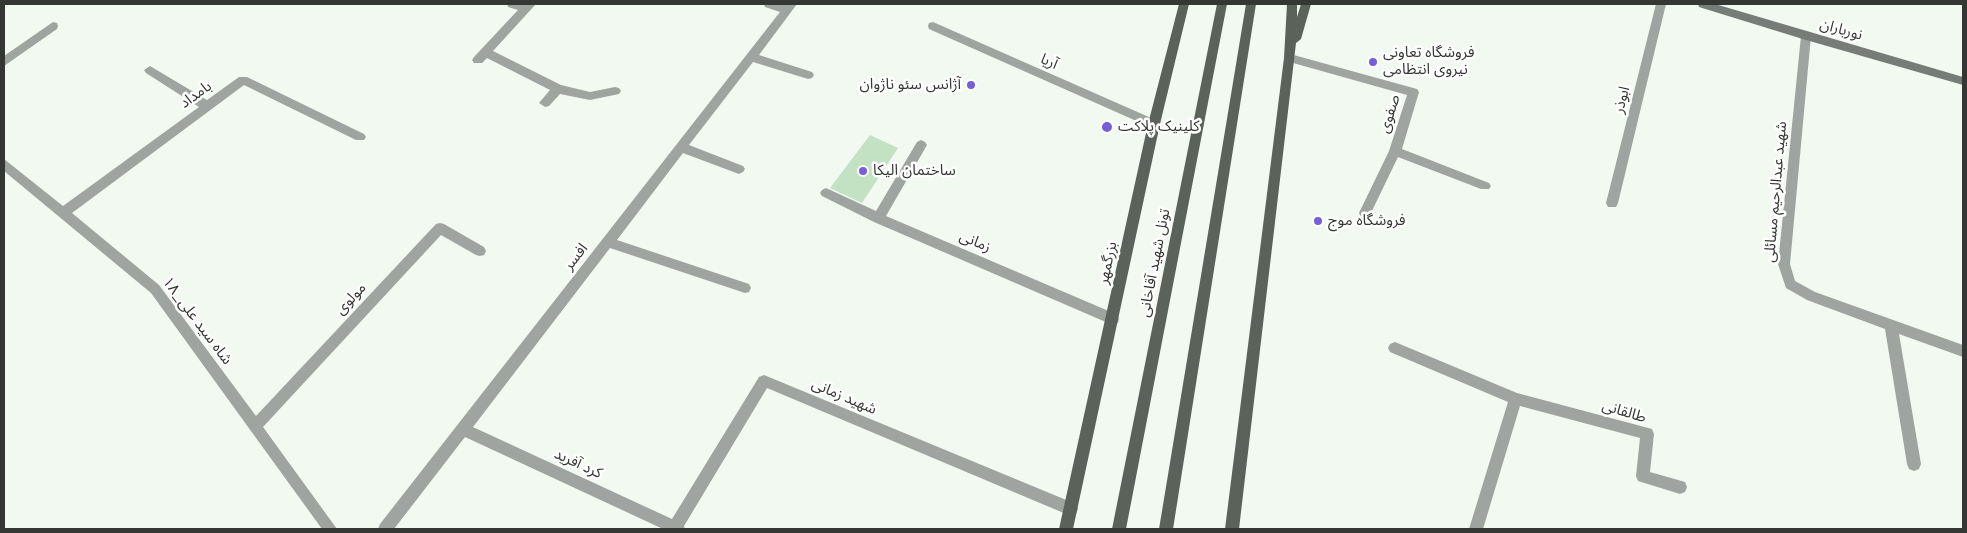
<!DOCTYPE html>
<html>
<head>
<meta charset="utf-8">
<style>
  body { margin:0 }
  #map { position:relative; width:1967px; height:533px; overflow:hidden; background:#f1f9f1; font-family:"Space Grotesk",sans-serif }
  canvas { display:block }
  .frame { position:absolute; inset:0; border:5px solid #343734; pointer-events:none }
</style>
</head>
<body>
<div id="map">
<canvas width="1967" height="533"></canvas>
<div class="frame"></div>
</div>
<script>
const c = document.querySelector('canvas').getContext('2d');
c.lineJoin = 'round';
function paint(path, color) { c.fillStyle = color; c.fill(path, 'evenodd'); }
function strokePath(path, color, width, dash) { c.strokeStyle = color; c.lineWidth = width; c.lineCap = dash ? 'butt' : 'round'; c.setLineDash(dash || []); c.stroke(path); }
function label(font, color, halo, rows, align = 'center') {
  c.font = font + ' "Space Grotesk","Noto Sans Arabic",sans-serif'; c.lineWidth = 5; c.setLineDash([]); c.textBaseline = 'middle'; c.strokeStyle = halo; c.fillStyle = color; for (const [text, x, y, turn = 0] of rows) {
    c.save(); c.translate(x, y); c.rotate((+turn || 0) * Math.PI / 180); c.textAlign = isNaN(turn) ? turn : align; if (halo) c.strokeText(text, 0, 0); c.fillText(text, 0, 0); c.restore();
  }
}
const building = new Path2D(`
  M870,135L898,148L862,203L830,188Z`);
const street = new Path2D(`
  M507,4H536L493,51L561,85L590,92L615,87L619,88L621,91L619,94L590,100L560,94L549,106L545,107L539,103L550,90L487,58L482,63H474L472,60L474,57L518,10L508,7Z
  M764,4H797L759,55L812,72L814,75L812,78L808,79L753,62L689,145L743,166L745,169L743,172L739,174L683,153L617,240L749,284L751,288L749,292L745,293L610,248L473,427L672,519L759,377L764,375L1076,504L1078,509L1076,514L1071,516L1066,514L767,388L684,526L685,529H663L465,437L394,529H378L380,524L780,12L765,7Z
  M1656,4H1666L1618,203L1616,207H1608L1606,203Z
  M53,22L57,23L58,26L57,29L4,66V56Z
  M933,22L1158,121L1160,124L1154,129L1150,127L929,29L928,26L929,23Z
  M1806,32L1811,36L1790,264L1795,281L1815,292L1963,345V357L1899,334L1921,464L1919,469L1914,471L1909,469L1907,464L1885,329L1807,300L1786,288L1778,264L1801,36Z
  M1290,54L1417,89L1419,92L1402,149L1489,183L1491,186L1489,189H1481L1398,157L1369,217H1361L1359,213L1389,151L1407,95L1286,61L1284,58L1286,55Z
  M150,66L207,100L239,77H247L364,134L366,137L364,140H356L244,85L72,213L159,285L256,416L436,224L440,223L444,224L484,247L486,251L484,255L480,256L476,255L441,235L263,427L337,529H322L151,293L4,171V159L63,206L199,107L146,73L144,70Z
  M921,140L925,142L927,145L886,216L1118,315L1119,319L1118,323L1113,325L1108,323L874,222L822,196L820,193L822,190L826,188L876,211L917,142Z
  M1395,342L1517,393L1652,429L1654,434L1650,472L1685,482L1687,487L1685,492L1680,494L1638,481L1636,476L1640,438L1520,406L1483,529H1469L1508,402L1390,352L1388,348L1390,344Z`);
const secondary = new Path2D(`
  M1698,4H1715L1963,77V85L1806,40L1699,7Z`);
const primary = new Path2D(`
  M1179,4H1189L1160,124L1073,529H1059L1148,124Z
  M1217,4H1227L1126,529H1112Z
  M1246,4H1256L1173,529H1159Z
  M1287,4H1297V17L1301,4H1311L1301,39L1296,43L1239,529H1225L1284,58Z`);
const markers = [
  [1373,62,5,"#755ed8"],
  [971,85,5,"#755ed8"],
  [1107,127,6,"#755ed8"],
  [863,171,5,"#755ed8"],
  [1318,221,5,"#755ed8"]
];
const streetNames = [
  ["نورباران",1841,30,16],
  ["آریا",1049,62,24],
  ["بامداد",196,95,-36],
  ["ابوذر",1622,100,-76],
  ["صفوی",1390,114,-73],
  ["شهید عبدالرحیم مسائلی",1776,192,-85],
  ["زمانی",975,242,23],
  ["افسر",576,257,-52],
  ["بزرگمهر",1108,263,-78],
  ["تونل شهید آقاخانی",1155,263,-79],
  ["مولوی",351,299,-47],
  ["۱۸_شاه سید علی",197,321,53],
  ["شهید زمانی",844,397,23],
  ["طالقانی",1624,412,17],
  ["کرد آفرید",578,464,25]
];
const poiNames = [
  ["فروشگاه تعاونی",1383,53],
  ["نیروی انتظامی",1383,70],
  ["آژانس سئو ناژوان",961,85,"right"],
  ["کلینیک پلاکت",1118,127],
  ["ساختمان الیکا",873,171],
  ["فروشگاه موج",1328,221]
];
paint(building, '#c3e2c3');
paint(street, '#a0a4a1');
paint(secondary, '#777c78');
paint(primary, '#5b615b');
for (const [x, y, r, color] of markers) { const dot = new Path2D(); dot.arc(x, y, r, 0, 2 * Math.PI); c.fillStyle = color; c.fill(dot); strokePath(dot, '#fff', 2); }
label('15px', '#343734', '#fff', streetNames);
label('15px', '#343734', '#fff', poiNames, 'left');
</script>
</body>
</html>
